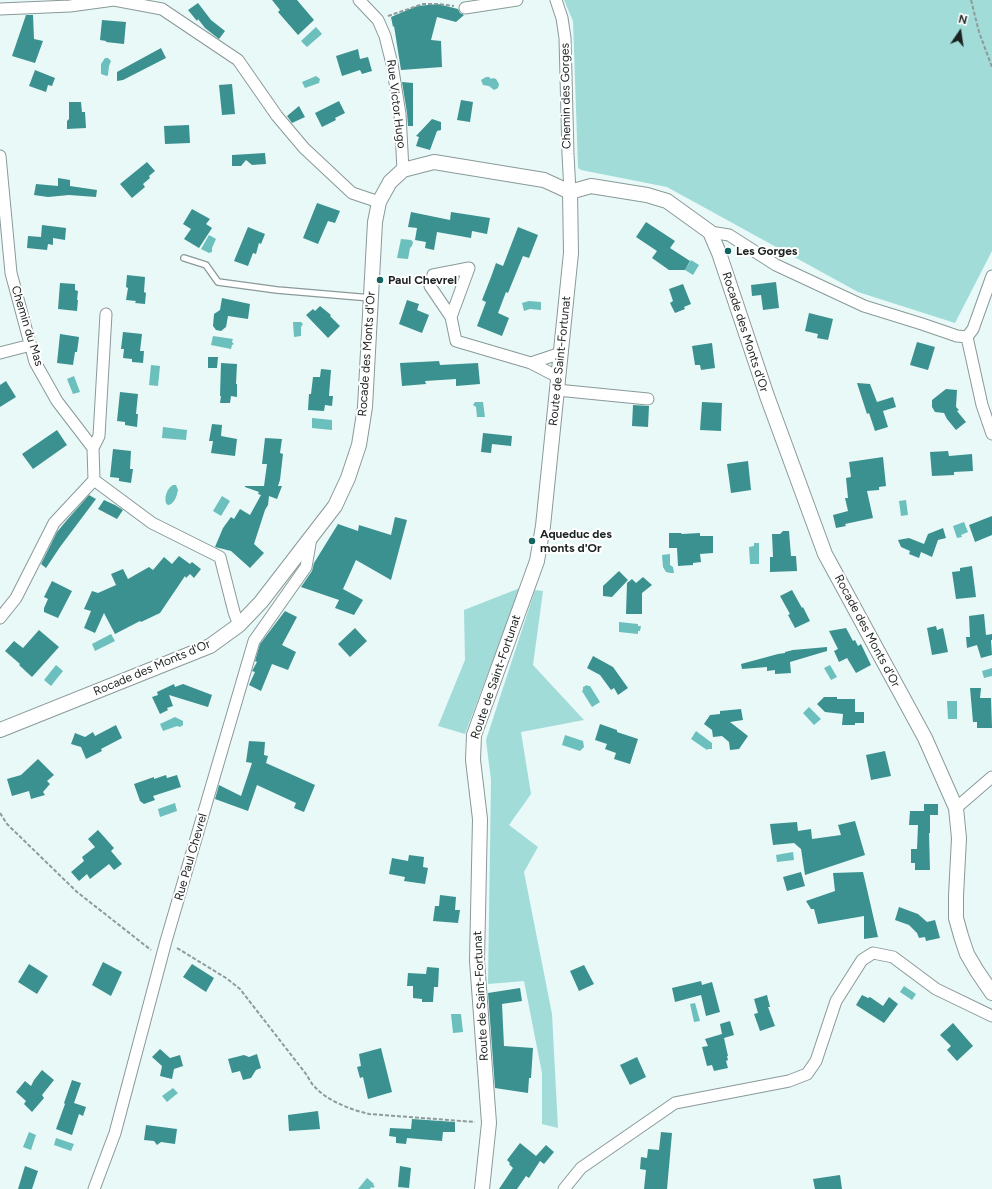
<!DOCTYPE html>
<html>
<head>
<meta charset="utf-8">
<style>
  body { margin:0 }
  #map { position:relative; width:992px; height:1189px; overflow:hidden; background:#e8f9f8; font-family:Figtree,sans-serif }
  canvas { display:block }
  .north { position:absolute; left:940px; top:12px; width:40px; height:40px; -webkit-text-stroke:3px #fff; paint-order:stroke; rotate:13deg; font-size:11px; font-weight:700; line-height:16px; text-align:center; color:#1d2322 }
  .north::after { content:''; display:block; margin:auto; width:14px; height:18px; background:#1d2322; clip-path:polygon(50% 0,100% 100%,50% 72%,0 100%) }
</style>
</head>
<body>
<div id="map">
<canvas width="992" height="1189"></canvas>
<div class="north">N</div>
</div>
<script>
const c = document.querySelector('canvas').getContext('2d');
c.lineJoin = 'round';
function paint(path, color) { c.fillStyle = color; c.fill(path, 'evenodd'); }
function strokePath(path, color, width, dash) { c.strokeStyle = color; c.lineWidth = width; c.lineCap = dash ? 'butt' : 'round'; c.setLineDash(dash || []); c.stroke(path); }
function label(font, color, halo, rows, align = 'center') {
  c.font = font + ' Figtree,sans-serif'; c.lineWidth = 4; c.setLineDash([]); c.textBaseline = 'middle'; c.strokeStyle = halo; c.fillStyle = color; for (const [text, x, y, turn = 0] of rows) {
    c.save(); c.translate(x, y); c.rotate((+turn || 0) * Math.PI / 180); c.textAlign = isNaN(turn) ? turn : align; if (halo) c.strokeText(text, 0, 0); c.fillText(text, 0, 0); c.restore();
  }
}
const green = new Path2D(`
  M564,0H992V251L955,323L858,292L667,187L581,170L578,168L573,21Z
  M520,588L465,734L438,726L465,660L464,610Z
  M535,590L543,591L533,665L584,720L521,732L531,794L509,825L538,847L524,872L552,1014L558,1128L542,1124V1073L524,981L488,984L491,780L486,740Z`);
const water = new Path2D(`
  M316,27L322,34L307,47L301,41Z
  M105,58H108L111,61L109,66L108,75L107,76L101,74V64Z
  M316,76L320,79L319,83L305,88L302,82Z
  M486,77H489L491,79L493,78L496,79L499,84L498,88L494,90L489,86L483,85L481,80Z
  M209,235L216,239L212,248V252L209,253L201,249Z
  M401,239L411,240L413,242L412,246L410,248L408,259L397,258Z
  M691,260L699,265L693,275L685,270Z
  M529,301L541,302V310L530,309L524,311L522,303Z
  M293,322H301L303,324L301,327V336L294,337Z
  M213,336L233,339L232,342L234,344L232,345L231,349L211,345Z
  M151,365L160,366L158,386L149,385Z
  M74,376L80,392L73,394L67,379Z
  M475,402H483L485,417H477L476,407L473,405Z
  M312,418L332,420V430L312,428Z
  M163,427L187,430L186,440L162,438Z
  M173,485H176L178,490C177,494 176,499 173,502C164,513 162,491 173,485Z
  M222,496L230,501L221,516L213,511Z
  M906,500L908,515L901,516L899,501Z
  M964,522L968,532L961,535L962,537L957,538L953,526Z
  M754,543H759V564H750L749,547L754,546Z
  M670,554V565L673,567L674,573H671L666,572L663,567L662,555Z
  M619,622L638,624V626H641L640,631H638V634L619,632Z
  M111,634L115,641L95,651L92,644Z
  M56,665L63,671L51,686L44,680Z
  M830,665L837,677L831,680L824,668Z
  M992,668V676L984,678L982,671Z
  M587,685L588,686H590L600,702L592,707L582,691L583,690V687Z
  M947,701H957V719H948Z
  M809,707L821,719L814,725L803,713Z
  M175,717L183,721V725L180,727L177,726L163,731L160,724Z
  M696,731L712,743V749H708L707,750L691,739Z
  M565,735L583,741L584,747L580,751L562,745Z
  M175,803L177,811L160,817L158,809Z
  M793,852L794,860L777,862L776,855Z
  M904,986L916,994L912,1000L900,992Z
  M695,1003L700,1021L694,1022L690,1004Z
  M451,1014H461L463,1032L453,1033Z
  M173,1088L178,1093L167,1102L162,1096Z
  M29,1132L36,1135L31,1150L23,1147Z
  M56,1138L74,1144L71,1151L54,1145Z
  M367,1178L374,1184L373,1185L375,1186L373,1188L371,1187L370,1189H358Z`);
const building = new Path2D(`
  M272,0H297L314,20L298,35L278,12L280,10Z
  M198,3L211,20L225,31L219,39L205,28L198,19L197,21L188,10Z
  M438,4L458,9L460,13L464,15L456,22L437,17L431,40L441,41L442,67L401,70L394,26L393,27L391,17L417,6Z
  M26,15H33L34,39L43,41L35,63L12,56Z
  M102,20L126,22L124,44L106,42V41L100,40Z
  M161,48L166,58L123,80L117,81V72Z
  M358,49L360,59L368,57L372,71L362,74L360,70L342,76L336,56Z
  M35,70L55,78L52,86L48,85L46,92L29,86Z
  M402,82L413,83V126H408L407,113Z
  M232,84L235,114L222,115L219,85Z
  M461,100L473,102L470,122L457,120Z
  M339,101L345,113L335,118L336,120L322,127L315,113Z
  M69,102H81L82,112H85L86,128L67,129V121L69,119Z
  M299,106L305,117L292,123L287,116Z
  M432,119L441,122V130L437,131L430,150L416,146L419,137L416,136Z
  M189,125L190,143L165,144L164,126Z
  M265,153L266,164L252,165L246,160L241,166H232V155Z
  M147,162L155,171L149,176L150,178L143,184L145,187L132,198L120,184Z
  M58,178L70,180V186L97,190L96,197L69,195L48,197L34,195L36,184L58,186Z
  M317,203L340,211L335,223L328,221L318,244L303,238Z
  M192,209L210,219L206,224L212,228L199,248L184,239L191,229L183,224Z
  M411,212L450,220L451,212L490,218L487,234L472,231L471,238L437,232L434,250L425,248L426,242L415,240L417,228L408,227Z
  M646,222L675,241L670,248L690,261L685,270H669L652,258L657,251L636,237Z
  M42,225L66,228L65,240L53,238V245L48,244L47,250L27,248L28,236L41,237Z
  M248,227L265,234L261,244L259,243L256,254L253,253L248,266L234,261Z
  M518,227L538,235L529,258L523,256L508,293L506,292L498,313L509,318L502,336L477,326L486,302L482,300L491,277L496,263L503,266Z
  M127,275L145,277L144,292L146,293L145,304L135,303L136,301L126,300L128,288L126,287Z
  M776,282L779,308L763,310L761,295L752,296L751,285Z
  M60,283L75,284V290L78,291L77,300H78L77,311L58,309Z
  M683,284L691,304L684,307L685,309L675,313L670,303L673,301L669,289Z
  M222,298L250,304L248,319L228,316L226,327L221,331L216,330L213,326L214,314L220,310Z
  M407,300L419,304L417,310L429,315L422,333L399,324Z
  M320,306L331,315L330,316L340,326L328,338L306,315L313,309L315,311Z
  M809,313L833,319L828,340L817,338L818,334L805,331Z
  M123,332L142,334L140,351H144L143,363L132,362V359L123,358L124,349H121Z
  M60,334L79,337L77,352H75L73,365L57,363Z
  M917,342L935,347L928,370L910,365Z
  M712,343L715,368L701,370L700,365H695L692,346Z
  M208,357H218L217,368H208Z
  M439,361L440,365L478,363L480,384L456,386V379L425,381L426,384L402,386L400,363Z
  M221,363L237,364L236,384H237V397L231,396L230,403H220L221,396H220Z
  M321,369L331,370L329,396H333L332,406L325,405L324,411L308,410L309,394H311L313,377H320Z
  M6,381L16,397L0,407V385Z
  M857,383L870,384L877,402L893,397L896,407L883,411L888,427L875,431L869,413L867,414Z
  M946,389L957,390L956,407L959,410L957,411L966,422L956,430L947,419L944,413L935,412L932,407V400Z
  M120,392L138,394L136,414H138L137,427L125,425V422L117,421Z
  M702,402L722,403L721,431L700,430Z
  M633,405L649,406L648,427L632,426Z
  M212,424L222,425L221,436L237,439L235,456L211,453L213,441H209Z
  M57,430L67,445L33,469L22,454Z
  M483,433L512,436L511,446L492,444L491,453L481,452Z
  M265,438L282,439L280,453L283,454L280,480L278,486H282L277,499L269,496L268,505L265,510L254,544L264,553L250,568L231,551L215,547L223,528L231,517L234,519L240,509L250,515L261,495L258,494L259,492L245,487V486H264L267,464H262Z
  M113,449L131,451L130,469H133L131,483L119,481V478L110,477Z
  M948,451L949,456L972,454L973,471L954,472V475L932,476L930,452Z
  M883,457L886,486L879,487V490L867,491L873,518L845,524L846,526L836,528L833,515L848,511L845,498H848L846,478L851,477L849,462Z
  M748,461L751,490L731,493L727,464Z
  M89,495L96,499L60,547L46,568L41,564L57,532L67,520Z
  M104,500L115,505L123,510L117,519L98,509Z
  M992,516V535L975,542L969,525Z
  M395,517L407,520L391,580L356,560L343,589L363,600L354,615L335,608L339,600L301,587L312,571L314,563L338,524L358,531L359,525L391,535Z
  M943,528L946,538L938,540L932,557L921,552L919,558L909,554L910,551L901,547L898,540L909,538L924,544L928,534Z
  M783,531H789L791,556H796L797,571L770,572V557H773L772,534H780Z
  M669,533H681L682,534L700,533V536H713V553L700,554L701,562L693,563V565L678,566L677,548H669Z
  M179,556L190,564L192,562L201,569L194,578L190,574L186,578L185,576L160,613L141,622L140,621L115,634L104,613L95,633L84,628L91,611L84,609L92,591L98,593L116,585L111,574L123,569L128,579L149,567L153,570L164,557L172,564Z
  M972,566L976,597L956,599L952,572L960,571V568Z
  M619,571L628,580L612,597L603,596V586Z
  M643,577L652,585L642,593V614H626L627,583L632,579L636,583Z
  M52,581L72,591L58,618L44,612V608L48,599L44,597Z
  M792,590L802,608L803,607L810,621L795,628L788,615L790,614L780,596Z
  M285,611L297,617L282,645L296,652L288,670L272,664L261,691L249,685L255,672L252,671L257,662L255,661L260,644Z
  M984,614L986,635L992,634V640H991L992,655L981,658L977,645L967,648L966,637H970L969,616Z
  M936,626L937,630L943,628L948,652L932,655L927,628Z
  M355,628L367,641L350,657L338,644Z
  M846,628L853,641L855,640L858,646L861,644L871,665L856,673L847,658L839,662L834,651L838,649L829,631Z
  M39,630L59,647L32,677L19,665L20,664L5,651L14,641L23,648Z
  M827,647V651L790,662L791,673L775,674V670L767,671V667L742,669L741,664L778,654L785,653V652L793,650Z
  M593,656L613,667L628,688L618,695L614,688L611,690L600,675L587,668Z
  M174,684L175,687L183,684L212,695L208,707L169,695L173,706L167,708L168,710L160,714L152,697L158,695L157,692Z
  M970,688H981L980,698H991L992,728H977V722H973Z
  M824,697H837V699H855V712H864V723H855V725H842L843,714L825,712L817,704Z
  M741,709L743,720L730,722L748,736L739,749L730,750L729,742L722,736L713,737L712,730L704,724L710,715L720,714V711Z
  M600,724L617,730V732L638,739L630,764L614,759L616,753L605,749L607,744L595,740Z
  M116,725L122,738L101,749L102,751L86,759L81,747L71,744L75,733L85,737L93,732L95,736Z
  M249,741L265,742L264,755L268,756L266,763L315,785L304,812L294,808L296,803L257,785L248,811L215,799L219,785L241,796L252,763L246,762Z
  M885,751L891,776L871,780L866,755Z
  M38,759L54,775L47,781L50,784L43,792L45,795L31,799L29,791L12,796L7,779L21,775Z
  M166,775L167,778L177,775L181,787L153,796L155,800L144,804L140,801L134,784L154,777V779Z
  M924,804H938V815H930V833H929L930,870H915V863H911V849H917L918,825H909L910,811H924Z
  M855,821L865,855L805,875L801,849L794,843L773,845L770,824L797,822L798,831L811,829L812,839L841,835L838,825Z
  M98,830L114,848L111,851L122,864L114,870L109,864L90,879L87,874L79,881L71,872L84,861L82,857L95,847L88,839Z
  M409,855L424,857L423,867L428,868L425,884L404,881L405,877L389,874L392,858L408,861Z
  M801,872L805,886L787,891L783,877Z
  M863,872L878,937L864,939V916L818,924L814,909H811L806,901L835,891L833,873Z
  M440,895L456,897L455,910H460L458,923L433,921L435,906H439Z
  M899,907L918,914L927,922L935,920L940,938L926,941L925,937L919,938L917,933L909,925L895,920Z
  M103,962L122,972L111,996L92,985Z
  M29,964L48,976L37,994L18,982Z
  M192,964L214,978L206,992L183,977Z
  M584,965L594,984L579,991L570,971Z
  M427,967L439,968L438,987H434L433,1002H422V999L413,998V986H407L408,973L426,974Z
  M701,981L702,985L712,982L720,1012L706,1016L701,995L675,1002L672,988Z
  M520,988L522,1001L502,1004L504,1046L533,1048L531,1078H529L528,1093L495,1088L488,993Z
  M767,995L770,1007H768L775,1026L760,1031L754,1014L758,1013L754,999Z
  M862,995L868,998L870,997L883,1006L889,997L898,1004L884,1023L856,1005Z
  M730,1021L734,1035L724,1038L728,1056H727L728,1060L726,1061L728,1068L714,1071L712,1065L707,1066L702,1047L708,1046L705,1039L722,1034L720,1024Z
  M953,1023L973,1046L957,1061L947,1050L951,1046L940,1035Z
  M381,1048L392,1092L368,1099L363,1077L360,1078L357,1067L361,1066L359,1054Z
  M160,1049L170,1058L180,1055L183,1066L174,1069L172,1079L160,1076L162,1066L152,1057Z
  M257,1054L261,1068L256,1070L251,1078L243,1080L240,1071L232,1073L228,1059L244,1055L249,1057Z
  M637,1057L646,1077L630,1085L620,1065Z
  M42,1070L54,1080L42,1095L44,1098L32,1112L24,1104L26,1101L16,1092L25,1081L31,1086L34,1080Z
  M72,1080L81,1083L74,1103L86,1107L83,1116L79,1114L72,1135L56,1129L65,1104L64,1103Z
  M318,1111L320,1129L289,1131L288,1115Z
  M412,1119L455,1122V1132H443L442,1141L407,1138L406,1144L396,1143V1137L389,1136L390,1128L411,1129Z
  M146,1125L177,1129L175,1144L161,1142L157,1145L154,1141L144,1140Z
  M661,1132L672,1133L667,1189H644L646,1170L640,1169L641,1157L647,1158L648,1149L659,1150Z
  M520,1143L536,1156L546,1145L554,1152L544,1164L540,1161L529,1178L526,1176L517,1189H499L513,1168L509,1164L510,1163L507,1160Z
  M25,1166L38,1171L32,1189H18Z
  M400,1166L411,1168L409,1188L398,1187Z
  M840,1175L842,1189H815L813,1179Z`);
const path = new Path2D(`
  M971,0L979,32L992,67
  M388,16L423,4H438L454,6
  M0,813L7,824L77,892L151,950
  M177,948L226,978L240,989L306,1074C309,1078 311,1084 315,1087C327,1101 352,1110 369,1114L475,1122`);
const service = new Path2D(`
  M184,258L206,265L218,282L277,290L371,298`);
const minor = new Path2D(`
  M359,0L378,20L385,36L392,64L400,114L403,170
  M556,0L562,18L565,38L568,154L570,192
  M465,8L517,0
  M0,9L70,6L114,0L162,9L238,60L277,116L304,148L352,193L379,202
  M0,156L11,273L35,362L57,401L93,448L94,480L54,523L16,598L0,618
  M710,232L729,235L776,265L864,306L922,324L957,336L967,337L973,329L992,276
  M451,317L430,286L433,275L469,268L451,317L456,341L531,363L558,377
  M967,337L982,405L992,434
  M0,353L31,345
  M531,363L561,353
  M557,390L648,399
  M93,448L99,436L106,314
  M94,480L152,523L220,557L234,612L239,625
  M956,808L992,777
  M94,1189L115,1133L166,941L254,641L306,567L311,538
  M564,1189L581,1168L675,1103L789,1081L807,1074L816,1061L836,1001L862,960L873,953L893,957L936,989L992,1016`);
const tertiary = new Path2D(`
  M0,730L210,646L239,625L261,602L335,506L348,478L359,445L365,407L375,222L379,202L390,182L403,170L434,162L544,180L570,192L591,186L647,195L667,201L710,232L719,253L767,396L825,554L925,738L956,808L959,838L956,896V918L961,936L967,954L977,971L992,993
  M482,1189L489,1123L477,961L480,819L473,760L474,735L537,561L543,526L571,253L570,192`);
const markers = [
  [728,251,4,"#136361"],
  [380,280,4,"#136361"],
  [532,541,4,"#136361"]
];
const streetNames = [
  ["Chemin des Gorges",566,96,-91],
  ["Rue Victor Hugo",396,104,83],
  ["Chemin du Mas",27,326,73],
  ["Rocade des Monts d'Or",745,332,72],
  ["Rocade des Monts d'Or",367,354,-86],
  ["Route de Saint-Fortunat",560,361,-84],
  ["Rocade des Monts d'Or",867,631,62],
  ["Rocade des Monts d'Or",152,668,-23],
  ["Route de Saint-Fortunat",496,677,-71],
  ["Rue Paul Chevrel",191,857,-74],
  ["Route de Saint-Fortunat",481,996,-93]
];
const poiNames = [
  ["Les Gorges",736,251],
  ["Paul Chevrel",388,280],
  ["Aqueduc des",540,534],
  ["monts d'Or",540,548]
];
paint(green, '#a1dcd9');
paint(water, '#6bbfbc');
paint(building, '#3b918f');
strokePath(service, '#8a9999', 8);
strokePath(minor, '#8a9999', 13);
strokePath(tertiary, '#8a9999', 16);
strokePath(path, '#8e9b9a', 2, [4, 2]);
strokePath(service, '#fff', 5.5);
strokePath(minor, '#fff', 11);
strokePath(tertiary, '#fff', 14);
for (const [x, y, r, color] of markers) { const dot = new Path2D(); dot.arc(x, y, r, 0, 2 * Math.PI); c.fillStyle = color; c.fill(dot); strokePath(dot, '#fff', 1.5); }
label('12px', '#1d2322', '#fff', streetNames);
label('bold 12px', '#1d2322', '#fff', poiNames, 'left');
</script>
</body>
</html>
